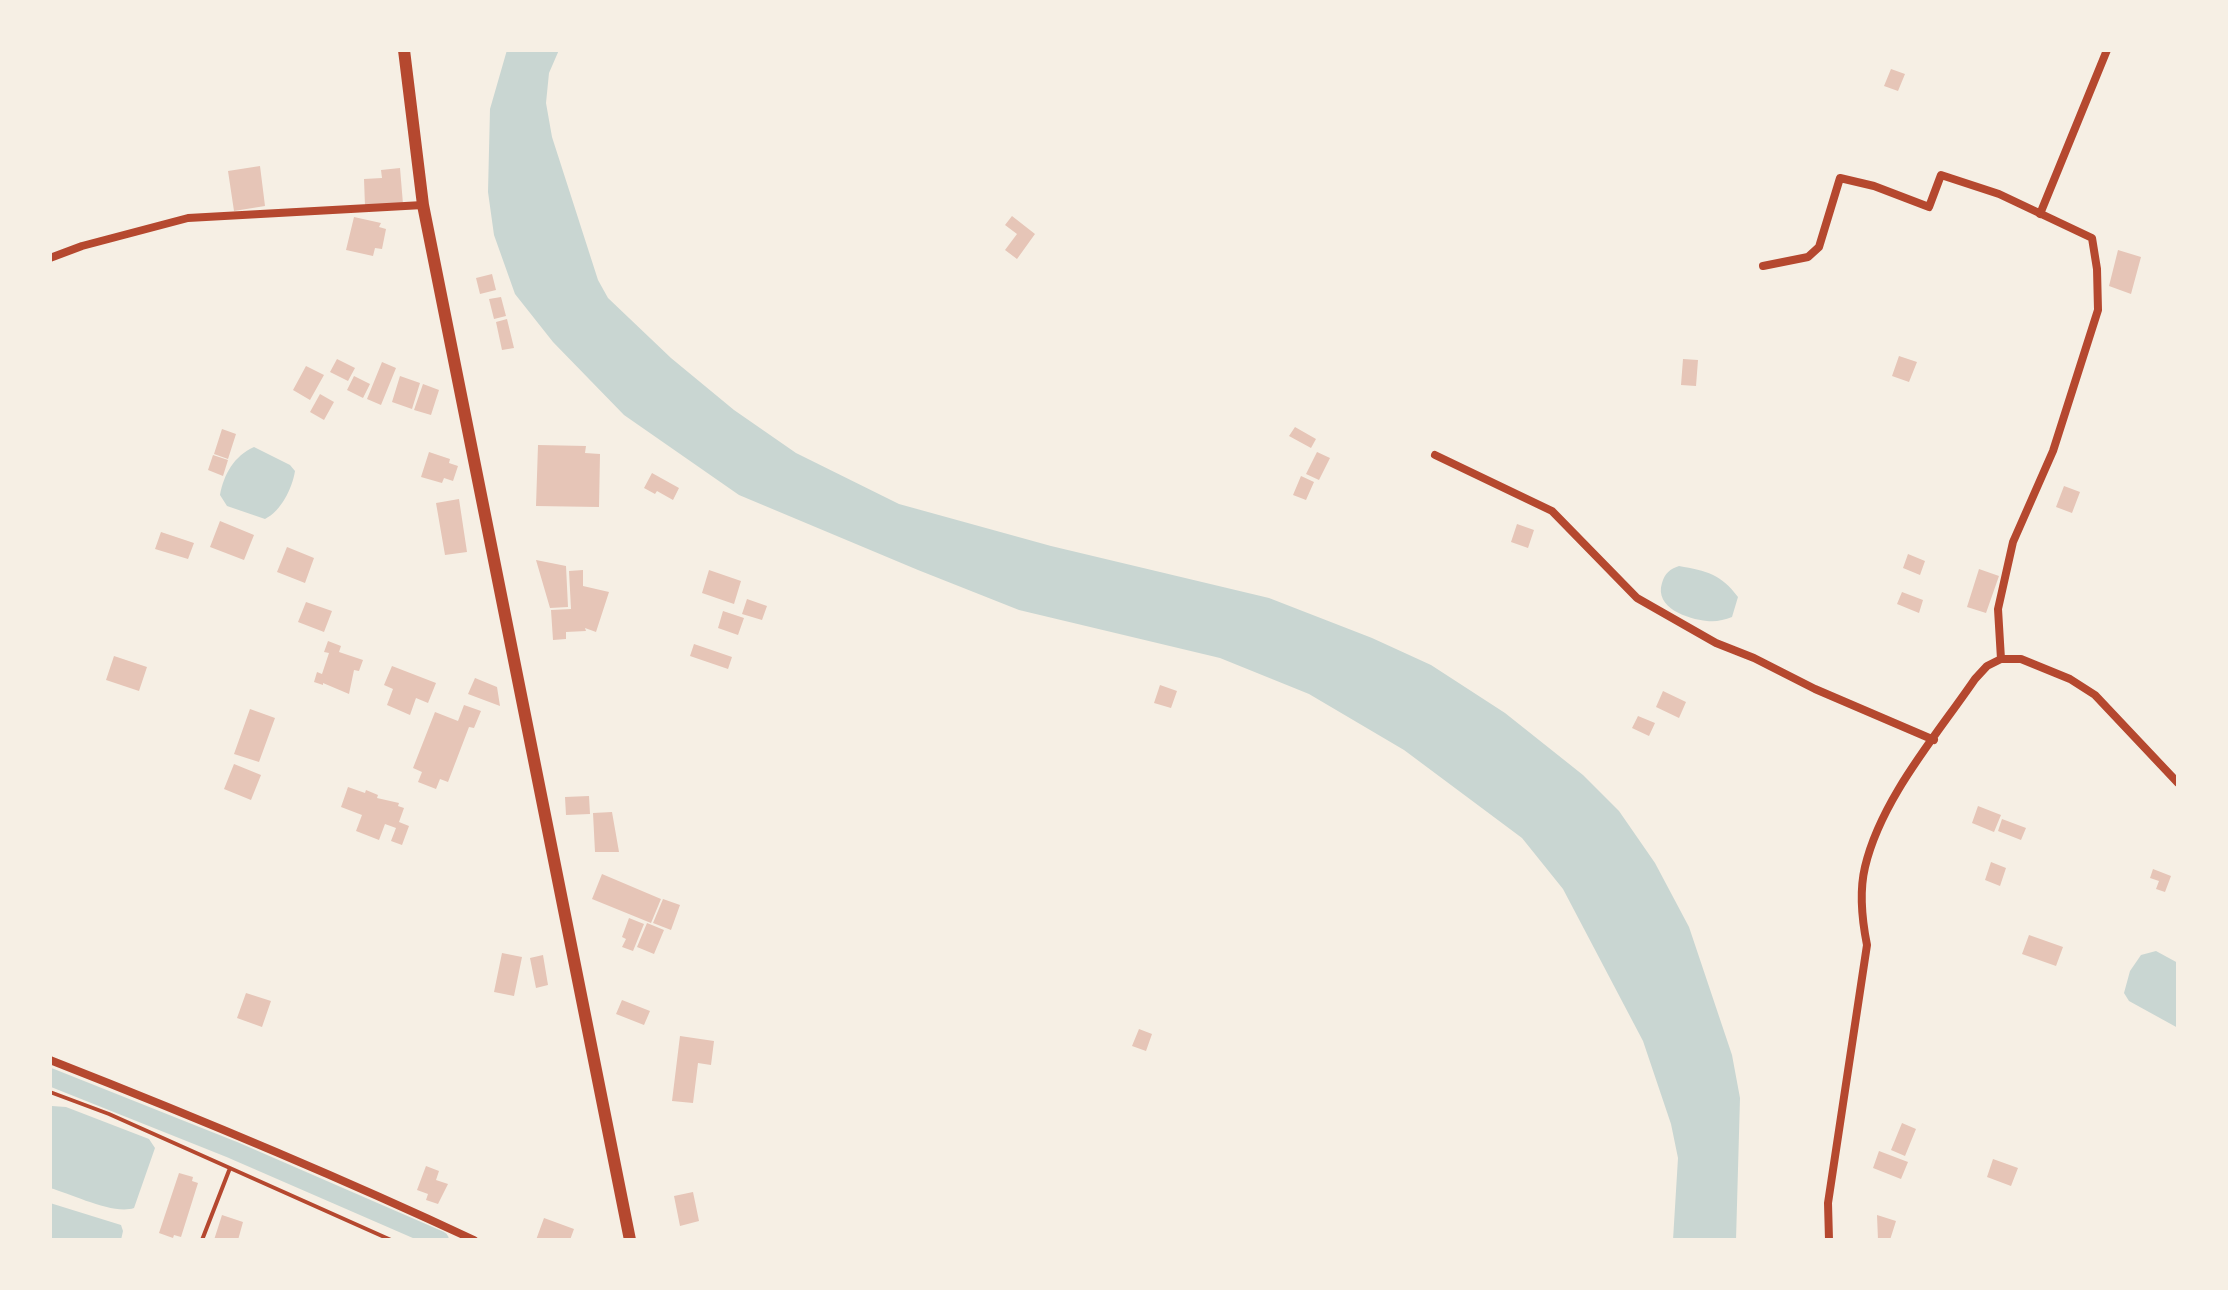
<!DOCTYPE html>
<html>
<head>
<meta charset="utf-8">
<style>
  body { margin:0 }
  #map { position:relative; width:2228px; height:1290px; overflow:hidden; background:#f6efe4; font-family:"Open Sans",sans-serif }
  canvas { display:block }
  .frame { position:absolute; inset:0; border:52px solid #f6efe4; pointer-events:none }
</style>
</head>
<body>
<div id="map">
<canvas width="2228" height="1290"></canvas>
<div class="frame"></div>
</div>
<script>
const c = document.querySelector('canvas').getContext('2d');
c.lineJoin = 'round';
function paint(path, color) { c.fillStyle = color; c.fill(path, 'evenodd'); }
function strokePath(path, color, width, dash) { c.strokeStyle = color; c.lineWidth = width; c.lineCap = dash ? 'butt' : 'round'; c.setLineDash(dash || []); c.stroke(path); }
const water = new Path2D(`
  M507,50H559L549,73L546,103L552,137L598,280L608,298L671,358L734,410L796,453L899,504L1051,546L1269,598L1372,638L1431,665L1505,713L1583,775L1619,811L1655,863L1689,927L1732,1055L1740,1098L1736,1240H1673L1678,1158L1671,1124L1643,1041L1563,889L1522,838L1404,750L1309,694L1220,658L1019,610L918,570L739,495L624,415L553,342L515,294L494,235L488,192L490,109Z
  M254,447L290,465L295,471C292,489 281,511 265,519L227,506L220,495C224,474 234,456 254,447Z
  M1679,566C1707,571 1721,574 1738,597L1732,617C1724,620 1716,622 1707,621C1688,619 1654,608 1662,583C1665,573 1670,569 1679,566Z
  M2156,951L2178,963V1028L2129,1001L2124,993L2130,971L2141,955Z
  M52,1106L66,1107L149,1139L155,1148L134,1208C113,1215 72,1194 50,1188V1107Z
  M50,1203L121,1225L123,1231L121,1240H50Z`);
const canal = new Path2D(`
  M50,1077L233,1150L440,1240`);
const building = new Path2D(`
  M1891,69L1905,74L1898,91L1884,86Z
  M260,166L265,206L234,211L228,171Z
  M400,168L403,204L365,206L364,179L382,178L381,170Z
  M1012,216L1035,234L1017,259L1005,250L1017,234L1005,225Z
  M354,217L381,223L379,227L386,229L382,249L375,248L373,256L346,250Z
  M2118,250L2141,257L2131,294L2109,286Z
  M492,274L496,290L480,294L476,278Z
  M501,297L506,316L494,319L489,299Z
  M507,319L514,348L502,350L496,322Z
  M1899,356L1917,362L1909,382L1892,376Z
  M337,359L355,368L348,381L330,372Z
  M1683,359L1698,360L1696,386L1681,385Z
  M382,362L396,368L381,405L367,399Z
  M306,366L324,375L310,400L293,390Z
  M354,376L370,384L363,398L347,390Z
  M400,376L420,383L412,409L392,402Z
  M423,384L439,390L431,415L414,410Z
  M320,394L334,402L324,420L310,412Z
  M1295,427L1316,439L1311,448L1289,436Z
  M222,429L236,434L228,459L214,454Z
  M538,445L586,446L585,453L600,454L599,507L536,506Z
  M429,452L450,459L449,463L458,466L453,481L444,478L442,483L421,477Z
  M1317,452L1330,458L1319,480L1306,474Z
  M213,455L228,460L223,476L208,470Z
  M652,473L679,488L673,500L657,491L655,494L644,488Z
  M1301,476L1314,482L1306,500L1293,495Z
  M2064,486L2080,492L2072,513L2056,507Z
  M459,499L467,552L445,555L436,503Z
  M220,521L254,535L244,560L210,547Z
  M1517,524L1534,530L1528,548L1511,542Z
  M161,532L194,543L188,559L155,549Z
  M287,547L314,558L305,583L277,572Z
  M1908,554L1925,561L1920,575L1903,568Z
  M536,560L566,566L568,607L550,608Z
  M1979,569L1999,576L1986,613L1967,607Z
  M583,570V586L609,592L596,632L585,628L586,631L566,632V639L553,640L551,610L571,609L569,571Z
  M709,570L741,581L734,604L702,593Z
  M1902,592L1923,600L1919,613L1897,604Z
  M747,599L767,606L762,620L742,614Z
  M306,602L332,611L324,632L298,622Z
  M723,611L744,618L738,635L718,628Z
  M328,641L341,646L339,652L363,660L359,671L354,670L349,694L323,683V685L314,682L317,672L322,674L329,653L324,652Z
  M694,644L732,657L728,669L690,656Z
  M114,656L147,667L139,691L106,680Z
  M392,666L436,683L428,703L416,698L410,715L387,705L393,689L384,685Z
  M475,678L497,687L500,706L468,694Z
  M1160,685L1177,691L1171,708L1154,703Z
  M1663,691L1686,702L1679,718L1656,707Z
  M464,705L481,711L474,728L469,727L448,782L440,779L436,789L418,782L422,772L413,768L435,712L458,721Z
  M250,709L275,718L259,762L234,754Z
  M1638,716L1655,723L1649,736L1632,728Z
  M234,764L261,775L251,800L224,789Z
  M348,787L365,793L366,790L378,795L377,798L399,803L398,806L404,808L399,822L409,826L402,845L391,841L396,828L385,824L379,840L356,831L362,815L341,807Z
  M589,796L590,814L566,815L565,797Z
  M1978,806L2001,815L1994,832L1972,823Z
  M612,812L619,852H595L593,813Z
  M2002,819L2026,828L2021,840L1998,831Z
  M1991,862L2006,868L2000,886L1985,880Z
  M2153,869L2171,876L2165,892L2156,889L2159,881L2150,878Z
  M602,874L661,899L651,923L592,899Z
  M663,899L680,905L671,930L653,923Z
  M629,918L644,924L633,951L622,947L626,939L622,937Z
  M647,923L664,930L654,954L637,947Z
  M2029,935L2063,947L2056,966L2022,954Z
  M502,953L522,957L514,996L494,992Z
  M543,955L548,985L536,988L530,958Z
  M246,993L271,1001L262,1027L237,1018Z
  M622,1000L650,1011L644,1025L616,1014Z
  M1139,1029L1152,1034L1146,1051L1132,1046Z
  M680,1036L714,1041L711,1065L698,1063L693,1103L672,1101Z
  M1902,1123L1916,1129L1905,1156L1891,1150Z
  M1879,1151L1908,1162L1901,1179L1873,1168Z
  M1993,1159L2018,1168L2011,1186L1987,1177Z
  M426,1166L439,1171L436,1180L448,1184L438,1204L426,1200L428,1194L417,1190Z
  M179,1173L193,1177L192,1181L198,1183L181,1237L174,1235L173,1238L159,1233Z
  M693,1192L699,1221L680,1226L674,1196Z
  M222,1215L243,1222L238,1240H214Z
  M1877,1215L1896,1221L1890,1240H1878Z
  M544,1218L574,1229L570,1240H536Z`);
const service = new Path2D(`
  M50,1092L109,1114L391,1240
  M202,1240L230,1168`);
const minor = new Path2D(`
  M2040,214L2107,50
  M50,258L82,246L188,218L423,205
  M1763,266L1808,257L1819,247L1840,178L1874,186L1929,207L1941,175L1999,194L2092,238L2097,269L2098,310L2053,451L2013,542L1998,609L2001,659
  M1435,455L1552,511L1637,598L1716,643L1754,658L1815,689L1934,740
  M50,1060C193,1116 335,1175 474,1240
  M1829,1240L1828,1203L1867,945C1862,920 1859,892 1865,867C1881,799 1936,736 1975,679L1987,666L2001,659H2021L2070,679L2095,695L2178,783`);
const primary = new Path2D(`
  M404,50L423,205L630,1240`);
paint(water, '#c9d6d2');
strokePath(canal, '#c9d6d2', 18);
paint(building, '#e6c5b7');
strokePath(service, '#b5482f', 4);
strokePath(minor, '#b5482f', 8);
strokePath(primary, '#b5482f', 12);
</script>
</body>
</html>
